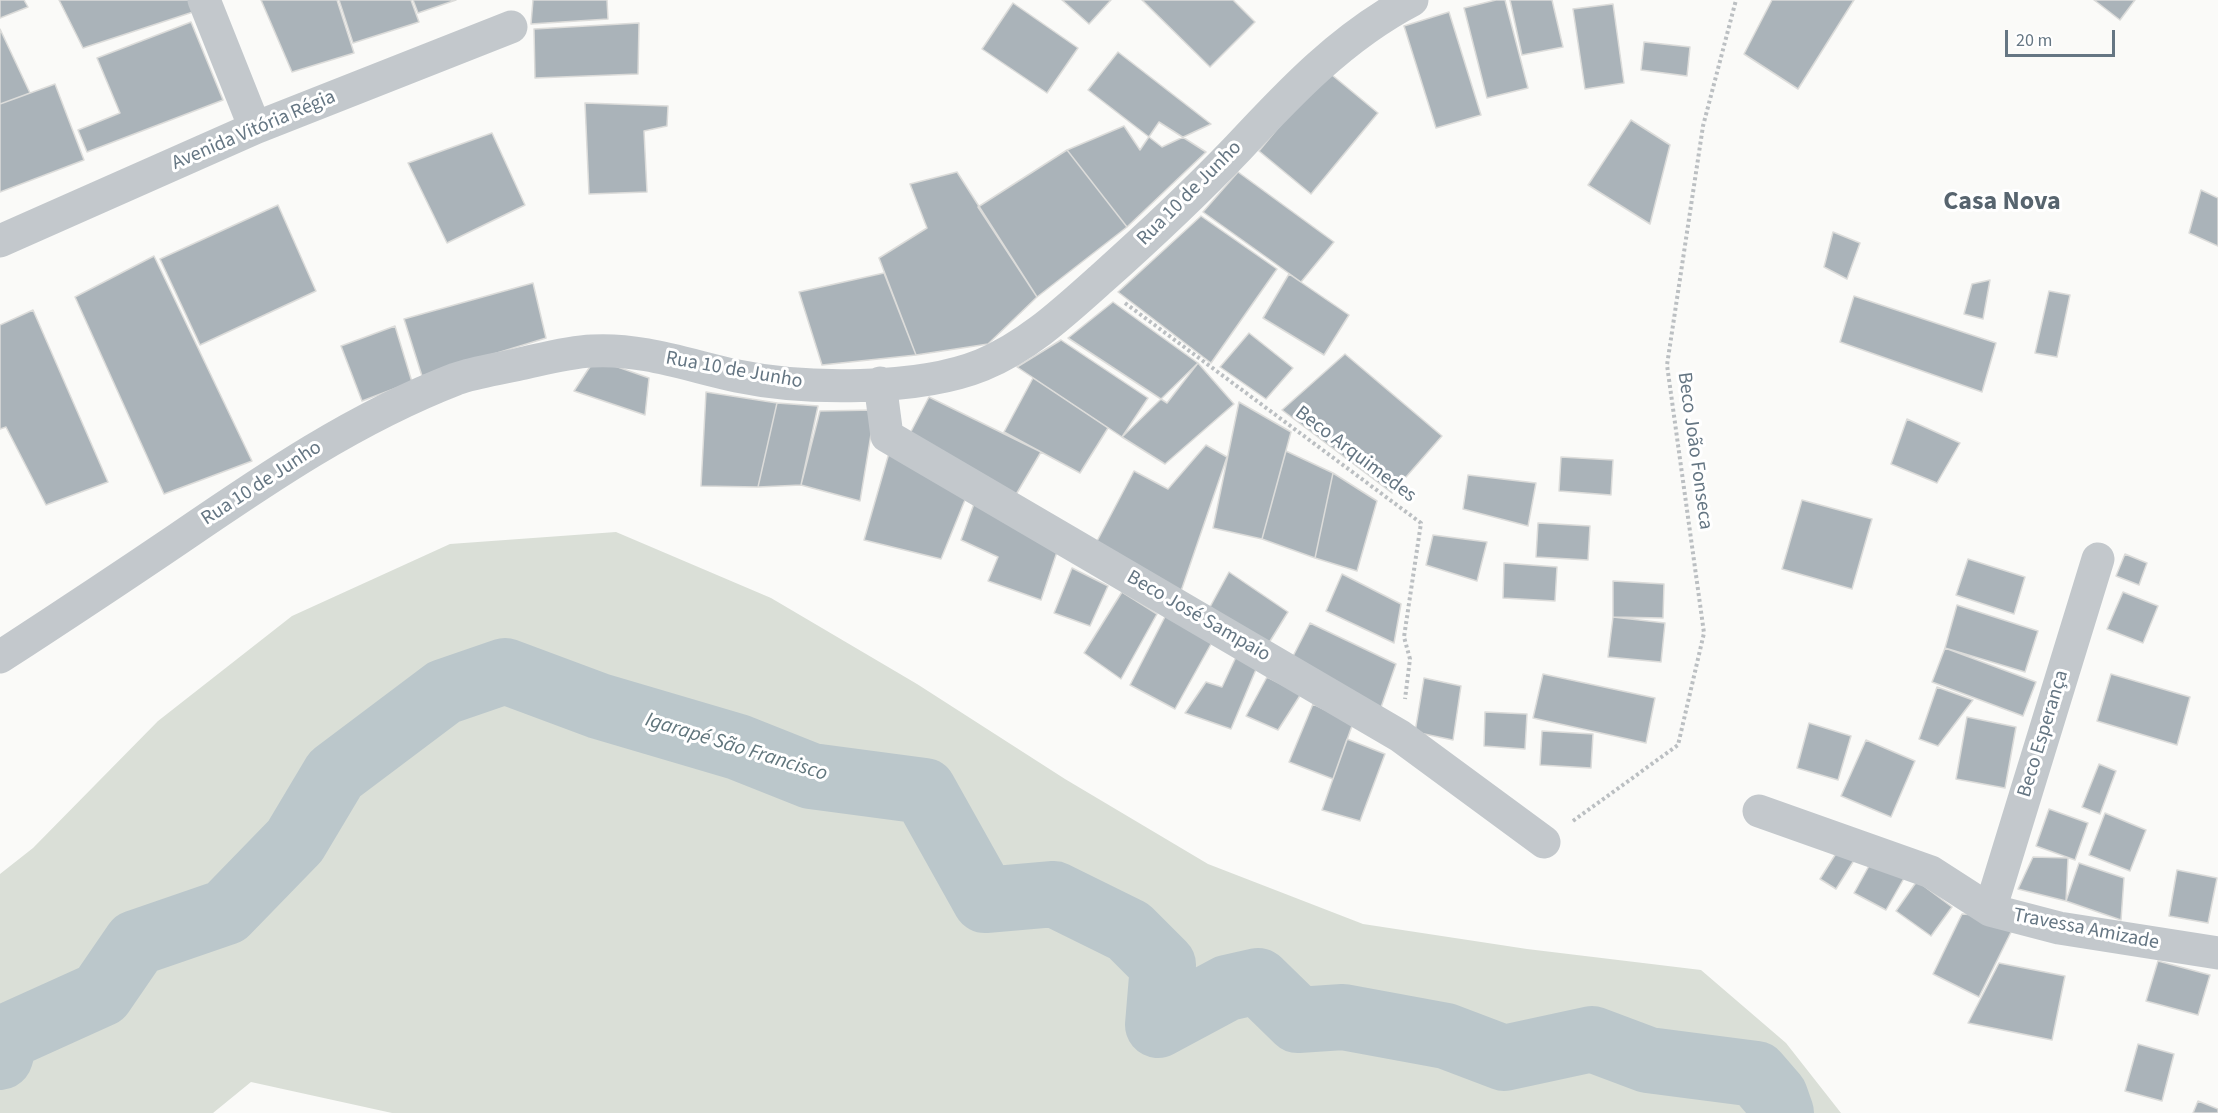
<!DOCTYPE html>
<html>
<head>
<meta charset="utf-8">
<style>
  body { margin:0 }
  #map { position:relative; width:2218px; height:1113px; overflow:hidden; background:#fafaf8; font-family:"Source Sans 3",sans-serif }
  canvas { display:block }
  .scale { position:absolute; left:2005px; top:30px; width:110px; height:27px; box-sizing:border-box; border:3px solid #657683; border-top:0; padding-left:8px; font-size:18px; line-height:21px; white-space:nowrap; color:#657683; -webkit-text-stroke:4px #fff; paint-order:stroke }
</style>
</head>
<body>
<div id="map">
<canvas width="2218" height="1113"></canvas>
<div class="scale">20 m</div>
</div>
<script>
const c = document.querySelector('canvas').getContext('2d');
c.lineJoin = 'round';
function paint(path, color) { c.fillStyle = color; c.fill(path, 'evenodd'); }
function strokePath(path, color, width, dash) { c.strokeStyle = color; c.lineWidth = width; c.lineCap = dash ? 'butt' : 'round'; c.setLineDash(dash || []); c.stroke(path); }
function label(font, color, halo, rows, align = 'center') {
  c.font = font + ' "Source Sans 3",sans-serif'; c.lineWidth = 6; c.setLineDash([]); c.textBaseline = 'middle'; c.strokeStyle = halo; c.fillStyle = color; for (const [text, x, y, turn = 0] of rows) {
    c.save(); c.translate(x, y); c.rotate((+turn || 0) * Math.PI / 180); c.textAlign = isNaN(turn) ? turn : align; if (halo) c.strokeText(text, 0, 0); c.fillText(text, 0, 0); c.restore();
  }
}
const green = new Path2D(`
  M616,532L771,598L917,684L1065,779L1208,864L1363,924L1527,949L1701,970L1786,1043L1841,1113H392L251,1082L213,1113H0V874L33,848L158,721L292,616L450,544Z`);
const river = new Path2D(`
  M0,1057L6,1037L101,994L136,943L226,912L295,841L335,774L444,692L505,671L599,706L738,747L811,776L924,791L985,900L1054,894L1129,931L1163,965L1158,1025L1227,988L1258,981L1298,1020L1343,1017L1446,1036L1504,1058L1592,1039L1648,1060L1756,1074L1775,1096L1781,1113`);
const building = new Path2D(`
  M0,0H24L28,7L0,18Z
  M59,0H192L196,11L83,48Z
  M261,0H337L354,53L292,72Z
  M339,0H411L419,22L353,43Z
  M413,0H456L418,13Z
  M533,0H607L608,19L531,24Z
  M1062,0H1111L1089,24Z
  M1142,0H1233L1255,22L1210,67Z
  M1496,0H1505L1528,88L1487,98L1464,8Z
  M1510,0H1552L1563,47L1522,55Z
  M1772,0H1854L1798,89L1744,54Z
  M2094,0H2135L2120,20Z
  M1013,3L1078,48L1047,93L982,49Z
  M1613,4L1624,83L1585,89L1573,9Z
  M1449,12L1481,115L1436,128L1404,26Z
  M191,22L223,100L87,152L78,130L120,113L97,58Z
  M639,23L638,74L535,78L534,29Z
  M0,29L30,93L0,104Z
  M1644,42L1690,47L1687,76L1641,70Z
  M1118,52L1211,124L1162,147L1088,90Z
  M1326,70L1378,113L1311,194L1259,151Z
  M55,84L84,160L0,192V104Z
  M585,103L668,106L667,126L644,131L647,192L589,194Z
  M1631,120L1670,145L1650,224L1588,185Z
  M1159,122L1206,152L1127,227L1067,150L1124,126L1140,150Z
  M492,133L525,205L447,243L408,163Z
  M1067,150L1127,227L1037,297L978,207Z
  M957,172L1037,297L988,344L916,355L879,258L927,228L910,184Z
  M1238,172L1334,242L1301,282L1203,212Z
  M2201,190L2218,198V246L2189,233Z
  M278,205L316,291L200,345L160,259Z
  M1201,216L1277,269L1211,363L1118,292Z
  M1833,232L1860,243L1847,279L1824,267Z
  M154,256L252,461L164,494L75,297Z
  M884,273L916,355L822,365L799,292Z
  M1289,274L1349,315L1324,355L1263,318Z
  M1990,280L1983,319L1964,314L1972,284Z
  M533,283L546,338L422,376L404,319Z
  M2049,291L2070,295L2057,357L2035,353Z
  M1854,296L1996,343L1982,392L1840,342Z
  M1113,302L1198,363L1167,403L1068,338Z
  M33,310L108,482L46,505L6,427L0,429V325Z
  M395,326L412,382L362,401L341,346Z
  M1249,333L1293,368L1266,399L1220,367Z
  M1061,340L1148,398L1122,437L1017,367Z
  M1345,354L1442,436L1392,493L1282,410Z
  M595,359L649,378L645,415L574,391Z
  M1198,363L1234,404L1165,464L1122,437Z
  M1033,378L1108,428L1080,473L1004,432Z
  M706,392L777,403L758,487L701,486Z
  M929,397L1041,452L1011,503L905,443Z
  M1239,402L1291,432L1262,539L1213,528Z
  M777,403L818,406L801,485L758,487Z
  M875,410L860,501L801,485L820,411Z
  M1907,419L1960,443L1937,483L1891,464Z
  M1206,445L1227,457L1180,594L1095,545L1134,471L1168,489Z
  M891,446L969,490L941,559L864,540Z
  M1286,451L1333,473L1315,558L1262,539Z
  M1561,457L1613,460L1611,495L1559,491Z
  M1333,473L1377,501L1357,571L1315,558Z
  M1468,475L1536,483L1528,526L1463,509Z
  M1802,500L1872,519L1852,589L1782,569Z
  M975,501L1059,546L1041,600L988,581L998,557L961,540Z
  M1538,523L1590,526L1588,560L1536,557Z
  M1433,535L1487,542L1477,581L1426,565Z
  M2125,554L2147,563L2139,585L2116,576Z
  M1968,559L2025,577L2014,614L1956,595Z
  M1504,563L1557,567L1555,601L1503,598Z
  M1072,568L1108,586L1090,626L1054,613Z
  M1229,572L1288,612L1267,646L1210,607Z
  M1342,574L1401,604L1394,643L1326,611Z
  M1613,581L1664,584L1663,618L1613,617Z
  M1122,592L1157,614L1121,679L1084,653Z
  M2123,592L2158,606L2143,643L2107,629Z
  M1957,605L2038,631L2025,672L1945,648Z
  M1169,609L1216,635L1175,709L1130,685Z
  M1613,617L1665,623L1661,662L1608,657Z
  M1310,623L1396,664L1378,716L1289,664Z
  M1945,648L2036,682L2023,716L1932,682Z
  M1236,657L1257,667L1231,729L1185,713L1206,682L1222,687Z
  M1543,674L1655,698L1646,743L1533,718Z
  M2111,674L2190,697L2177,745L2097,721Z
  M1267,677L1301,694L1278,730L1246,716Z
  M1424,678L1461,686L1453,740L1415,732Z
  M1937,687L1973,700L1938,746L1919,739Z
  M1313,704L1353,723L1333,779L1289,762Z
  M1485,712L1527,714L1525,749L1484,746Z
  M1967,717L2016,727L2005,788L1956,779Z
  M1809,723L1851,736L1838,780L1797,768Z
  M1542,731L1593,734L1591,768L1540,765Z
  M1347,739L1385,754L1360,821L1322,810Z
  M1866,740L1915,761L1891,817L1841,796Z
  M2099,764L2116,771L2100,814L2082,807Z
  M2049,809L2088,823L2075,860L2036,846Z
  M2105,813L2146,830L2130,871L2089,855Z
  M1842,844L1858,854L1836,889L1820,879Z
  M1875,855L1907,873L1886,910L1854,893Z
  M2033,857L2068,858L2066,901L2018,889Z
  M2079,863L2124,878L2121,920L2066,901Z
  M2177,870L2217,878L2208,923L2169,916Z
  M1917,881L1952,907L1931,936L1896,911Z
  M1962,914L2018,918L1979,997L1933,974Z
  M2158,961L2210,975L2198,1015L2146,1001Z
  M1999,963L2065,976L2052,1040L1968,1023Z
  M2138,1044L2174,1054L2162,1101L2125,1091Z
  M2198,1101L2218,1109V1113H2193Z`);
const path = new Path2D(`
  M1125,303L1421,523L1404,637L1410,659L1405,699
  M1573,821L1678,745L1704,633L1667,365L1703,126L1736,0`);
const minor = new Path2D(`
  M204,0L255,128
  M0,241L255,128L511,27
  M880,383L887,436L1400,736L1544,842
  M0,657C60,618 119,579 178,539C267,478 355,418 456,379C476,372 499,369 520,364C543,359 568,352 592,351C642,348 690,366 737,376C804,390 918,391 982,365C1028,346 1064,312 1101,279C1148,237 1194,194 1238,148C1290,92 1343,36 1412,0
  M1759,811L1931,872L1990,910L2059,928L2218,953
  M1990,910L2098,559`);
const streetNames = [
  ["Avenida Vitória Régia",254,131,-23],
  ["Rua 10 de Junho",1190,194,-45],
  ["Rua 10 de Junho",734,371,10],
  ["Beco João Fonseca",1694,451,82],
  ["Beco Arquimedes",1355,455,37],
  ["Rua 10 de Junho",262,484,-33],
  ["Beco José Sampaio",1198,617,30],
  ["Beco Esperança",2044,734,-73],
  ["Travessa Amizade",2086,930,11]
];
const waterNames = [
  ["Igarapé São Francisco",736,748,17]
];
const districtNames = [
  ["Casa Nova",2002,203]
];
paint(green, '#dadfd7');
strokePath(river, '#bbc7cb', 66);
paint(building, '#aab3b9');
strokePath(building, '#dcdcda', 1.5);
strokePath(path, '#bbbfc2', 4, [3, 3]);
strokePath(minor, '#c3c8cc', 33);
label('20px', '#657683', '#fff', streetNames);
label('italic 21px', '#60757c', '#fff', waterNames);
label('bold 26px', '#57646e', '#fff', districtNames);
</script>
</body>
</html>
